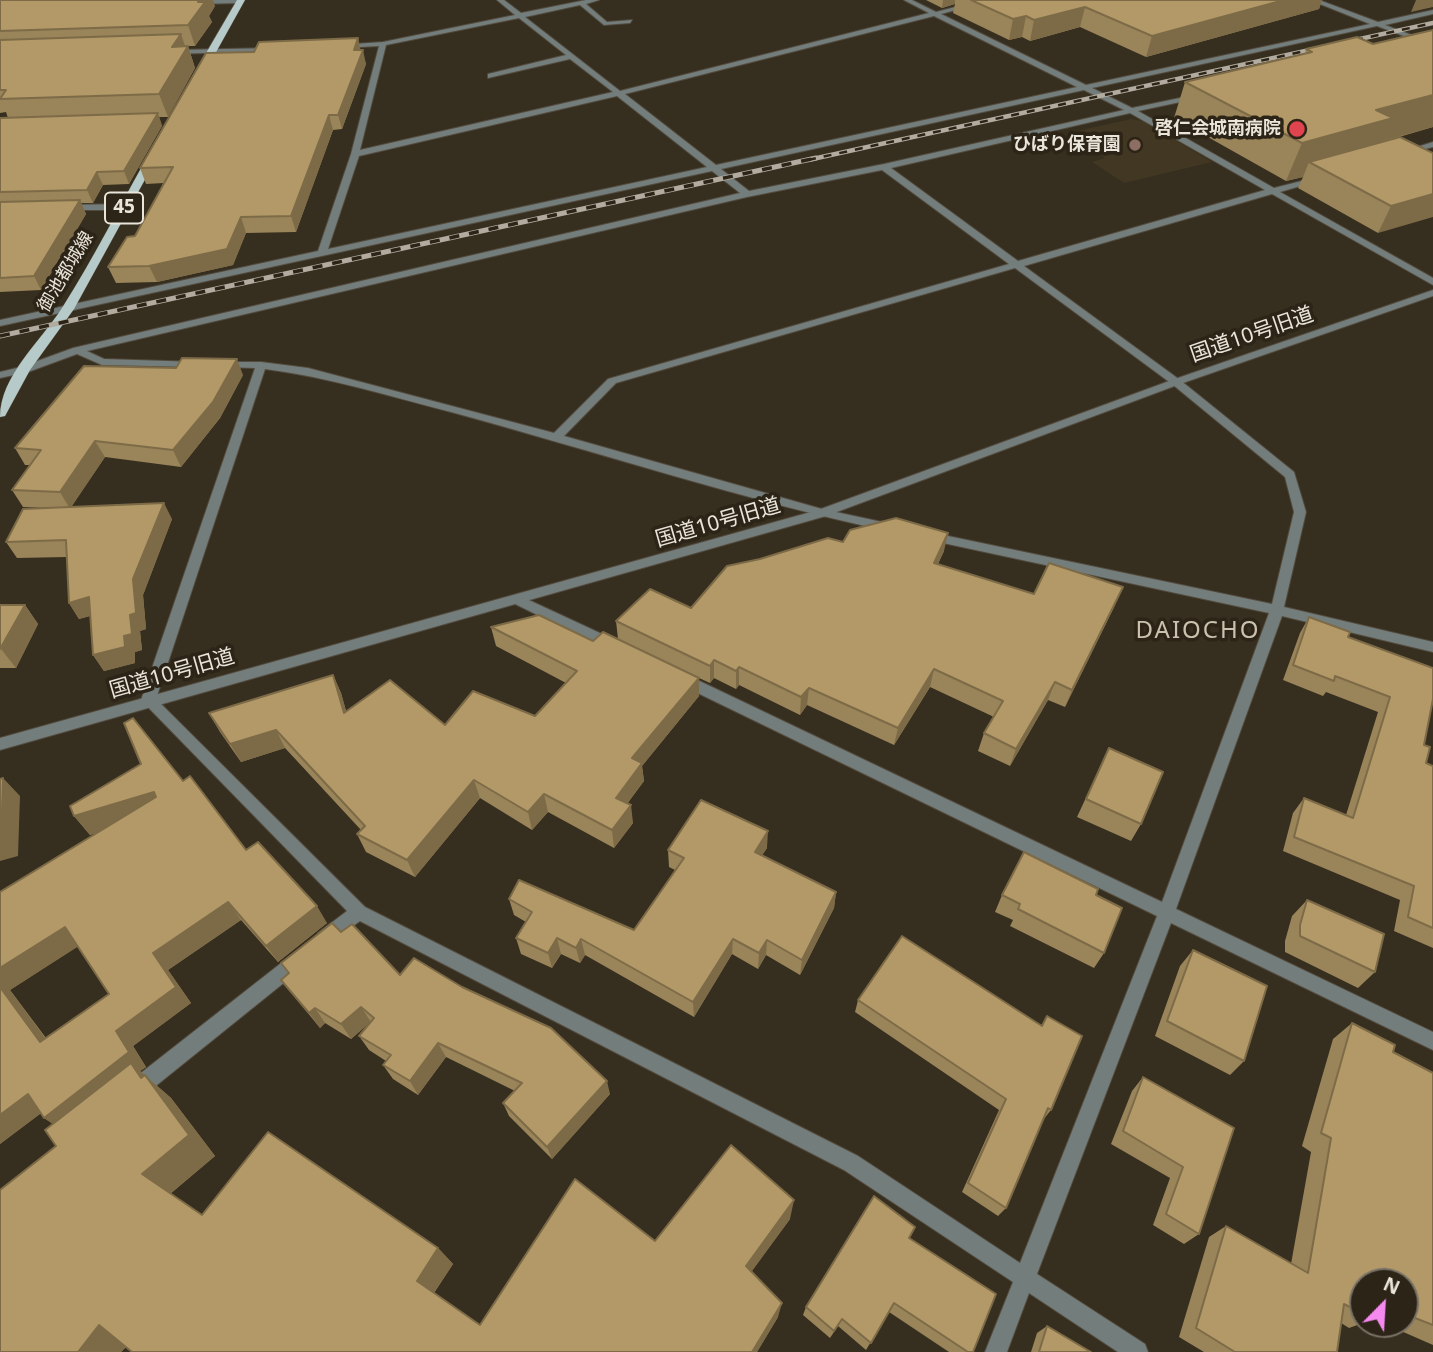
<!DOCTYPE html>
<html>
<head>
<meta charset="utf-8">
<style>
  body { margin:0 }
  #map { position:relative; width:1433px; height:1352px; overflow:hidden; background:#362e1f; font-family:"Noto Sans",sans-serif }
  canvas { display:block }
  .north { position:absolute; left:1349px; top:1268px; width:70px; height:70px; box-sizing:border-box; background:#2c2416; border:2px solid #787165; border-radius:50%; rotate:24deg; font-size:19px; font-weight:700; line-height:28px; text-align:center; color:#eae5db }
  .north::after { content:''; display:block; margin:auto; width:24px; height:32px; background:#f589ef; clip-path:polygon(50% 0,100% 100%,50% 72%,0 100%) }
</style>
</head>
<body>
<div id="map">
<canvas width="1433" height="1352"></canvas>
<div class="north">N</div>
</div>
<script>
const c = document.querySelector('canvas').getContext('2d');
c.lineJoin = 'round';
function paint(path, color) { c.fillStyle = color; c.fill(path, 'evenodd'); }
function strokePath(path, color, width, dash) { c.strokeStyle = color; c.lineWidth = width; c.lineCap = dash ? 'butt' : 'round'; c.setLineDash(dash || []); c.stroke(path); }
function label(font, color, halo, rows, align = 'center') {
  c.font = font + ' "Noto Sans","Noto Sans JP",sans-serif'; c.lineWidth = 7; c.setLineDash([]); c.textBaseline = 'middle'; c.strokeStyle = halo; c.fillStyle = color; for (const [text, x, y, turn = 0] of rows) {
    c.save(); c.translate(x, y); c.rotate((+turn || 0) * Math.PI / 180); c.textAlign = isNaN(turn) ? turn : align; if (halo) c.strokeText(text, 0, 0); c.fillText(text, 0, 0); c.restore();
  }
}
const built = new Path2D(`
  M1131,119L1143,121L1212,162L1124,183L1092,162L1105,158L1068,133Z`);
const minor = new Path2D(`
  M244,0L241,3L197,4L194,2L197,0Z
  M497,0H504L521,13L586,0H599L586,4L607,22L632,20L630,23L604,25L580,5L525,17L620,91L929,13L904,0H912L936,12L982,0H993L941,14L1086,85L1370,24L1310,0H1319L1378,22L1433,10V14L1385,25L1433,43V47L1377,26L1092,88L1132,108L1199,94V98L1138,111L1274,188L1321,176V180L1280,192L1433,278V285L1272,194L1024,266L1180,380L1294,472L1306,512L1284,607L1433,642V652L1282,616L1176,909L1433,1032V1050L1171,923L1037,1274L1145,1344L1148,1352H1118L1029,1293L1007,1352H985L1013,1282L844,1170L360,921L324,947L318,945L316,939L318,933L347,911L141,700L255,368L223,367L219,366V362H261L308,368L554,433L608,379L1009,264L882,170L747,197L87,351L104,359L199,362L200,364L195,367L102,365L77,354L28,372L0,378V372L21,367L73,348L740,193L712,171L0,326V320L318,251L351,154L379,46L341,48L339,45L383,42L515,15ZM934,16L1077,87L716,165L625,94ZM519,18L566,55L488,74V78L570,59L613,92L360,150L386,45ZM1084,90L1124,110L884,164L749,191L721,169ZM617,96L707,167L328,249L359,156ZM1130,113L1265,190L1018,261L891,168ZM1015,268L1172,384L1285,477L1294,512L1272,604L929,532L923,536L929,540L1269,613L1162,902L689,676H679L677,680L679,684L1157,916L1020,1263L858,1156L365,907L156,699L265,369C328,377 389,396 451,412C598,452 743,500 892,532L898,528L896,525L822,509L564,436L616,383Z
  M273,48L271,51L173,54L169,52L173,50Z
  M1433,142V147L1405,154L1401,152Z
  M64,205L125,204L129,207L125,210H61V206Z
  M518,595L617,641L619,645L617,649H607L513,603L511,600Z
  M300,951L306,953L309,959L306,965L142,1097L135,1099L128,1097L126,1090L128,1083L294,953Z`);
const tertiary = new Path2D(`
  M1433,290V296L1180,384L826,516L0,750V738L818,510L1172,380Z`);
const primary = new Path2D(`
  M237,0H245L205,72L197,74L195,72Z
  M154,151L159,154L74,309L30,370L5,416L0,417C0,376 41,341 62,308C94,258 120,205 149,154Z`);
const railFar1 = new Path2D(`
  M808,160L1433,23`);
const rail = new Path2D(`
  M0,336L816,158`);
const wall = new Path2D(`
  M0,0L215,6L209,16L212,22L195,46H186H188L195,68L168,117H159L162,126L129,184L103,185L93,203H81L86,214L41,290L0,292V118H8L6,112L0,113Z
  M926,0H1322L1319,9L1146,57L1080,27L1030,41L1022,37L1009,40L953,13L955,4L942,8Z
  M1433,30V127L1382,142L1433,153L1378,233L1298,188L1303,177L1286,181L1174,118L1185,82L1305,53L1306,49L1373,44Z
  M358,38L360,50L366,64L342,129L333,130L296,232L246,233L233,265L157,282L116,283L108,267L135,236L164,183L146,184L140,168L254,52Z
  M243,375L220,418L181,467L105,457L71,507L172,519L143,595L146,629L140,631L142,650L135,652V663L104,671L93,655L90,616L79,619L69,603L67,557L17,558L6,542L49,508L23,507L12,490L30,465H25L15,448Z
  M843,542L944,551L938,564L1034,594L1115,605L1065,707L1048,700L1010,766L978,751L984,733L994,717L930,687L894,745L807,705L800,715L739,685L736,689L714,678L710,683L699,678V696L642,766L644,781L627,804L633,823L614,848L548,812L532,830L480,798L415,877L366,852L357,834L361,830L285,748L241,762L220,732L209,713L333,675L341,693L346,711L445,725L535,716L566,683L496,646L491,627L593,641L618,639L616,621L691,608Z
  M0,605H25L38,624L16,668H0Z
  M1309,617L1348,637L1424,745L1426,763L1433,766V948L1394,931L1400,900L1283,851L1293,813L1304,798L1346,815L1378,712L1326,692L1323,696L1283,680L1300,633Z
  M1109,748L1141,824L1131,841L1077,817Z
  M141,764L183,781L246,850L327,923L278,962L241,920L168,970L191,1003L133,1046L146,1067L140,1071L171,1098L215,1156L170,1194L202,1215L438,1248L453,1264L434,1293L480,1325L655,1241L790,1219L751,1272L778,1317L757,1352H132L126,1347L121,1352L56,1146L53,1124L44,1118L41,1113L0,1144V892L99,832L90,835L74,816ZM78,946L109,994L46,1038L10,990Z
  M767,848L762,855L836,892L834,908L800,975L766,955L758,969L732,954L694,1017L585,955L580,963L561,954L552,968L521,954L516,938L526,922L514,915L509,899L634,930L675,870L669,867L668,850Z
  M1002,895H1096L1104,953L1094,968L1010,926L1013,920L995,912Z
  M1307,900L1375,972L1358,988L1285,952V941L1292,916Z
  M341,932L400,975L610,1094L552,1159L509,1116L503,1103L515,1091L446,1057L418,1095L393,1079L383,1065L386,1061L369,1050L359,1036L370,1022L351,1039L325,1023L320,1028L281,980L288,974L281,963Z
  M1193,950L1244,1061L1230,1075L1155,1036L1180,966Z
  M858,1000L1042,1025L1047,1016L1051,1110L1043,1120L1006,1208L998,1216L962,1192L999,1110L855,1012Z
  M1352,1023L1393,1052L1433,1073V1345L1385,1324H1405V1282H1363V1323L1349,1328L1341,1323L1337,1352H1204L1179,1337L1209,1237L1226,1226L1291,1264L1311,1152L1302,1146L1333,1039Z
  M1143,1077L1234,1128L1199,1234L1184,1244L1153,1225L1170,1178L1111,1144L1132,1091Z
  M909,1238L973,1352H949L889,1312L866,1350L838,1326L830,1338L803,1315L806,1307Z
  M1047,1326L1091,1352H1031L1037,1333Z`);
const shadedWall = new Path2D(`
  M199,0H213L215,6L209,16L212,22L195,46L188,25Z
  M943,0H955V4L942,8Z
  M1284,0H1322L1319,9L1146,57L1152,36Z
  M1416,0H1433V7L1411,12Z
  M1085,7L1080,27L1030,41L1034,20Z
  M1026,16L1022,37L1009,40L1013,19Z
  M181,34L186,49L188,46L195,68L168,117L159,94L172,47Z
  M358,38L361,52L354,50Z
  M363,50L366,64L342,129L338,115Z
  M1433,95V127L1382,141L1375,156L1309,162L1303,177L1286,181L1302,143L1376,110Z
  M158,113L162,126L129,184L124,171Z
  M329,115L333,130L296,232L291,216Z
  M97,172L103,185L93,203L87,190Z
  M1433,194V217L1378,233L1391,206Z
  M80,200L86,214L41,290L34,276Z
  M241,217L246,233L233,265L157,282L149,266Z
  M237,359L243,375L220,418L181,467L173,450Z
  M95,441L105,457L70,509L60,492Z
  M164,503L172,519L143,595L146,629L140,631L142,650L135,652V663L104,671L93,655L124,636L133,579Z
  M948,533L944,551L930,581L934,563Z
  M1123,587L1115,605L1065,707L1072,690Z
  M89,597L100,613L79,619L69,603Z
  M25,605L38,624L16,668L1,649Z
  M714,660V678L710,683V666Z
  M739,667V685L736,689V671Z
  M934,669L930,687L894,745L898,728Z
  M333,675L341,693L352,732L344,713Z
  M699,678V696L642,766L644,781L618,815L616,798L632,758Z
  M1055,682L1048,700L1010,766L1016,749Z
  M809,688L807,705L800,715L801,697Z
  M276,730L285,748L241,762L230,744Z
  M3,778L20,796L18,856L0,861V839Z
  M474,780L480,798L415,877L407,860Z
  M154,792L168,811L90,835L74,816Z
  M544,794L548,812L532,830L528,812Z
  M631,805L633,823L614,848L612,830Z
  M768,831L767,848L754,868L755,852Z
  M836,892L834,908L800,975L802,960Z
  M228,902L241,920L168,970L191,1003L133,1046L146,1067L140,1071L171,1098L215,1156L170,1194L64,1131L44,1118L116,1031L153,953Z
  M317,906L327,923L278,962L266,946Z
  M65,927L82,944L10,990L59,1057L40,1042L0,987V968Z
  M557,938L561,954L552,968L548,953Z
  M581,939L585,955L580,963L576,948Z
  M733,939L732,954L694,1017L693,1002Z
  M767,940L766,955L758,969L759,953Z
  M361,1007L371,1022L351,1039L341,1024Z
  M315,1008L325,1023L320,1028L309,1013Z
  M438,1043L446,1057L418,1095L410,1081Z
  M607,1081L610,1094L552,1159L547,1147Z
  M28,1094L48,1108L0,1144V1115Z
  M794,1200L790,1219L744,1282L746,1266Z
  M438,1248L453,1264L432,1296L417,1281Z
  M782,1303L778,1317L757,1352H752Z
  M99,1325L132,1338L121,1352H78Z`);
const building = new Path2D(`
  M0,0H199L198,2H205L188,25L0,31Z
  M971,0H1284L1152,36L1085,7L1034,20L1026,16L1013,19Z
  M1433,30V95L1376,110L1393,118L1302,143L1185,82L1312,52L1306,49L1357,37L1373,44Z
  M181,34L172,47L188,46L159,94L0,99L6,90H0V40Z
  M358,38L354,50H363L338,115H329L291,216L241,217L227,249L149,266L108,267L127,237L135,236L173,167L140,168L206,53L254,52L259,42Z
  M158,113L124,171L97,172L87,190L0,192V118Z
  M1400,137L1433,153V194L1391,206L1309,162Z
  M80,200L34,276L0,278V202Z
  M182,358L237,359L213,402L173,450L95,441L60,492L12,490L41,450L15,448L84,366L176,368Z
  M164,503L133,579L136,613L130,615L132,634L124,636L125,647L93,655L89,597L69,603L66,540L6,542L23,509Z
  M896,518L948,533L934,563L1034,594L1049,563L1123,587L1072,690L1055,682L1016,749L984,733L1003,701L934,669L898,728L809,688L801,697L739,667L736,671L714,660L710,666L616,621L650,589L691,608L727,566L760,559L828,538L843,542L850,530Z
  M0,605H25L0,649Z
  M539,615L593,641L603,632L699,678L632,758L642,763L616,798L631,805L612,830L544,794L528,812L474,780L407,860L357,834L365,826L276,730L230,744L209,713L333,675L344,713L390,680L445,725L473,691L535,716L577,671L491,627Z
  M1309,617L1350,632L1348,637L1433,668V699L1424,745L1430,747L1426,763L1433,766V928L1408,917L1414,886L1294,837L1304,798L1353,818L1390,697L1335,676L1334,681L1293,665Z
  M133,718L183,781L190,776L246,850L258,842L317,906L266,946L228,902L153,953L176,987L116,1031L129,1052L44,1118L28,1094L0,1115V987L40,1042L109,994L65,927L0,968V892L156,797L154,792L74,816L70,806L141,764L124,723Z
  M1109,748L1163,772L1141,824L1086,799Z
  M3,778L1,839H0V779Z
  M701,800L768,831L755,852L836,892L802,960L767,940L759,953L733,939L693,1002L581,939L576,948L557,938L548,953L516,938L532,912L509,899L519,880L634,930L684,858L668,850Z
  M1024,852L1098,889L1096,895L1122,908L1104,953L1018,909L1020,904L1002,895Z
  M1307,900L1384,934L1375,972L1300,936V925Z
  M332,923L341,932L352,924L400,975L414,958L462,987L551,1028L607,1081L547,1147L503,1103L522,1083L438,1043L410,1081L383,1065L391,1055L359,1036L374,1018L361,1007L341,1024L315,1008L309,1013L281,980L289,973L281,963Z
  M902,936L1042,1026L1047,1016L1082,1036L1051,1110L1048,1108L1006,1208L968,1183L1006,1099L858,1000Z
  M1193,950L1267,986L1244,1061L1167,1021Z
  M1352,1023L1395,1045L1393,1052L1433,1073V1325L1405,1314V1282H1363V1314L1344,1304L1337,1352H1235L1196,1328L1226,1226L1308,1273L1331,1138L1321,1133Z
  M131,1063L141,1078L145,1075L189,1135L142,1174L202,1215L268,1132L438,1248L417,1281L480,1325L575,1179L655,1241L731,1145L794,1200L746,1266L782,1303L752,1352H132L99,1325L78,1352H0V1190L56,1146L45,1130Z
  M1143,1077L1234,1128L1199,1234L1166,1214L1183,1167L1123,1131Z
  M874,1196L915,1227L909,1238L996,1294L973,1352H968L894,1303L871,1343L842,1319L834,1331L806,1307Z
  M1047,1326L1091,1352H1039Z`);
const markers = [
  [1297,129,9,"#e0444e"],
  [1135,145,7,"#8d6e63"]
];
const farPoinames = [
  ["啓仁会城南病院",1281,129],
  ["ひばり保育園",1121,145]
];
const farStreetnames = [
  ["御池都城線",66,272,-59]
];
const shields = [
  [124,208,38]
];
const shieldNames = [
  ["45",124,208]
];
const streetNames = [
  ["国道10号旧道",1252,335,-19],
  ["国道10号旧道",718,523,-16],
  ["国道10号旧道",172,674,-16]
];
const quarterNames = [
  ["DAIOCHO",1198,631]
];
paint(built, '#423722');
strokePath(minor, '#534b3d', 2);
strokePath(tertiary, '#534b3d', 2);
strokePath(primary, '#534b3d', 1);
paint(minor, '#737d7c');
paint(tertiary, '#737d7c');
paint(primary, '#b6cbc9');
strokePath(railFar1, '#b2aca0', 4.5);
strokePath(rail, '#b2aca0', 5);
strokePath(railFar1, '#2c2416', 2.5, [8]);
strokePath(rail, '#2c2416', 3.5, [10]);
paint(wall, '#9a8459');
paint(shadedWall, '#7d6b48');
paint(building, '#b39967');
strokePath(building, '#7d6b48', 2);
for (const [x, y, r, color] of markers) { const dot = new Path2D(); dot.arc(x, y, r, 0, 2 * Math.PI); c.fillStyle = color; c.fill(dot); strokePath(dot, '#2c2416', 2.5); }
label('bold 18px', '#eae5db', '#2c2416', farPoinames, 'right');
label('18px', '#eae5db', '#2c2416', farStreetnames);
for (const [x, y, w] of shields) { const box = new Path2D(); box.roundRect(x - w / 2, y - 15.5, w, 31, 5); c.fillStyle = '#2c2416'; c.fill(box); strokePath(box, '#eae5db', 2); }
label('bold 19px', '#eae5db', null, shieldNames);
label('21px', '#eae5db', '#2c2416', streetNames);
c.letterSpacing = '2px';
label('24px', '#cbc1af', '#2c2416', quarterNames);
c.letterSpacing = '0px';
</script>
</body>
</html>
